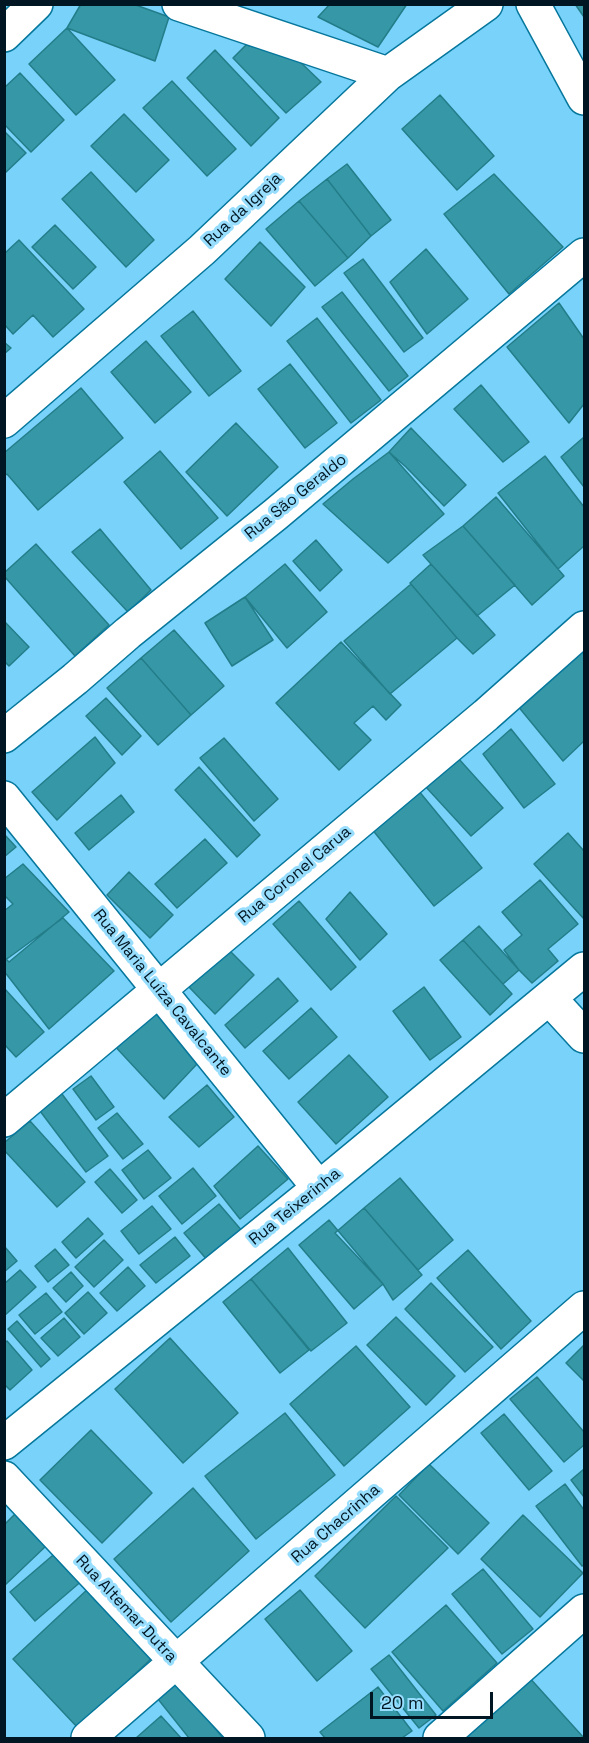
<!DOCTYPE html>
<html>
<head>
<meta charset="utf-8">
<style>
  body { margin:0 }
  #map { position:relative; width:589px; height:1743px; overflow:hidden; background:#78d2fa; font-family:"Space Grotesk",sans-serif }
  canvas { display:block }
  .frame { position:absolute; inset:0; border:6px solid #001622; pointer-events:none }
  .scale { position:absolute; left:370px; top:1692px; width:123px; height:27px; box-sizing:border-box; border:3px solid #001622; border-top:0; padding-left:8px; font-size:18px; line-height:21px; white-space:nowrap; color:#001622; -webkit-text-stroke:4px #97ddfd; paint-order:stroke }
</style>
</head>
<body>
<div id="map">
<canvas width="589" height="1743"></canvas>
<div class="frame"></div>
<div class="scale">20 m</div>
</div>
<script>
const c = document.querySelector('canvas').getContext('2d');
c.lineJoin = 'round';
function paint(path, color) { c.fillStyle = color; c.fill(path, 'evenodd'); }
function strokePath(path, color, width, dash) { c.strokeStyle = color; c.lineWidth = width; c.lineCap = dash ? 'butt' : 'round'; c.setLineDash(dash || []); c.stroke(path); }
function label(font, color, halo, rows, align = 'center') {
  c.font = font + ' "Space Grotesk",sans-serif'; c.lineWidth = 6; c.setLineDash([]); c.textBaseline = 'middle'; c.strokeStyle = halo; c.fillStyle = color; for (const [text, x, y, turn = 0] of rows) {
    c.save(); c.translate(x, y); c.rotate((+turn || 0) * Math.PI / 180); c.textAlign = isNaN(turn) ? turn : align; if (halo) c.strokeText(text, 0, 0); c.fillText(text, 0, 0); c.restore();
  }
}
const building = new Path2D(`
  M81,4H133L169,17L155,61L67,28Z
  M330,4H407L378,47L318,17Z
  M575,4H584V17Z
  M67,28L115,80L76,115L29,64Z
  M246,45L295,57L321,82L286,113L233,58Z
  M215,50L279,118L251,146L187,78Z
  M20,73L64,120L31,152L4,124V88Z
  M172,81L236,149L207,176L143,108Z
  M440,95L494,156L457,190L402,129Z
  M124,114L169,160L136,192L91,146Z
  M4,131L26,153L4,174Z
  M347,164L391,220L371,236L327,179Z
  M91,172L154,240L126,267L62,199Z
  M494,174L563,247L509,294L444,214Z
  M327,179L371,236L348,258L299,201Z
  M299,201L348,258L315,286L266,229Z
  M55,225L96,267L73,289L32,247Z
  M19,240L84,309L53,337L33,315L13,334L4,324V254Z
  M260,242L305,287L271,326L225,279Z
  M426,249L468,299L427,334L390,282Z
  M363,259L423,338L404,352L344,273Z
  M342,292L408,376L389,391L322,307Z
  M559,303L584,339V404L569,423L507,347Z
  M193,311L241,371L209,396L161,336Z
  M317,318L381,400L351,423L287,341Z
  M146,341L191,392L155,423L111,372Z
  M4,342L11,348L4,354Z
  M290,364L337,423L305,448L258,389Z
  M481,385L529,442L503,462L454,409Z
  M81,388L123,438L38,510L7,474L4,476V453Z
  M236,423L278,467L227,516L186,472Z
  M411,428L466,485L444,506L406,467L389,452Z
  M584,437V487L561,457Z
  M160,451L218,518L181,549L124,482Z
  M389,452L444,514L388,563L323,504L353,479Z
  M545,456L584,507V546L558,569L498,493Z
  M496,497L564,576L532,605L463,526Z
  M463,526L515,585L477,616L423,555Z
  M100,529L151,590L128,612L72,552Z
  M316,540L342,570L320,591L293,561Z
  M36,544L109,625L75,656L4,576V573Z
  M285,564L327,612L287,648L245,597Z
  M431,564L495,635L473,654L457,638L410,583Z
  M411,584L457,638L390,694L344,641Z
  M245,597L273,640L232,666L205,623Z
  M4,621L29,647L9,666L4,661Z
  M174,630L224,686L191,715L141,658Z
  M341,642L401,705L386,720L373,706L354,723L371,740L339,770L276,703Z
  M584,649V741L563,761L517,705Z
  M141,658L191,715L158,745L107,688Z
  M106,698L141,736L122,755L86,716Z
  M511,729L555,784L524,808L483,754Z
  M95,737L115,763L57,820L32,792Z
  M224,738L278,799L254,821L200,758Z
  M458,758L503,808L471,836L425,786Z
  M199,767L260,835L237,857L175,790Z
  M418,790L482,868L434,906L371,828Z
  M121,795L134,812L89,850L75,833Z
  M568,833L584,851V919L534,864Z
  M4,834L16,847L4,857Z
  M205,839L227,863L177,908L155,884Z
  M23,864L69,912L9,962L4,957V911L13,904L4,895V879Z
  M129,872L173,915L150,938L107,895Z
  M540,880L578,924L548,949L558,961L532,983L519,970L504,950L522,935L502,912Z
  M350,892L387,934L360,960L326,919Z
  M299,901L356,967L331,990L273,924Z
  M63,918L114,971L49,1029L4,971V961Z
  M479,926L519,970L503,984L463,940Z
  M463,940L512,994L490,1015L440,960Z
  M227,948L254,975L215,1014L188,986Z
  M278,978L298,1001L245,1048L225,1025Z
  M424,987L461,1037L430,1060L393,1011Z
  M4,988L44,1032L16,1057L4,1044Z
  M150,1006L197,1064L164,1099L111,1042Z
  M311,1008L337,1037L289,1079L263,1051Z
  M349,1055L388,1097L336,1144L298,1102Z
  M91,1076L114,1107L96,1120L73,1089Z
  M207,1085L234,1117L199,1147L169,1117Z
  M59,1090L108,1156L86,1172L37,1107Z
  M117,1113L143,1144L123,1159L98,1128Z
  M30,1121L85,1182L57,1207L4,1150V1143Z
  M258,1146L288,1179L240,1219L214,1186Z
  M148,1150L171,1178L144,1199L122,1170Z
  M193,1168L216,1196L182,1224L159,1196Z
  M110,1169L137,1200L122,1213L95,1182Z
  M400,1178L453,1240L418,1270L364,1208Z
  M219,1204L243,1232L208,1261L184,1233Z
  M152,1206L171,1229L139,1254L121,1231Z
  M364,1208L422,1275L393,1300L383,1284L335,1233Z
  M88,1218L103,1234L76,1258L62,1242Z
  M329,1220L383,1284L354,1309L299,1245Z
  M175,1237L190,1256L156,1283L140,1265Z
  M104,1240L123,1260L94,1287L75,1267Z
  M4,1246L17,1261L4,1272Z
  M288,1248L347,1323L311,1351L251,1279Z
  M55,1249L69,1265L48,1282L35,1266Z
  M468,1250L531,1321L501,1349L437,1278Z
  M128,1267L145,1286L117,1311L100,1293Z
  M20,1270L36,1287L4,1316V1284Z
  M71,1272L83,1286L66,1302L53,1288Z
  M251,1279L309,1350L280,1373L223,1302Z
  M431,1283L493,1347L465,1372L405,1309Z
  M88,1292L107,1313L84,1334L65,1313Z
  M46,1293L62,1312L35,1334L19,1315Z
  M396,1317L455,1376L426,1405L367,1345Z
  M64,1318L80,1337L58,1356L41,1338Z
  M17,1321L50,1359L41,1367L8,1329Z
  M170,1338L238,1413L183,1463L115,1389Z
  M7,1341L32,1370L10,1390L4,1384V1343Z
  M584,1345V1381L566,1363Z
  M356,1346L410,1407L344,1466L290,1404Z
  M537,1377L584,1432V1445L564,1462L510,1399Z
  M285,1413L335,1475L256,1539L205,1476Z
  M504,1414L552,1471L529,1490L481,1433Z
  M91,1430L152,1493L102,1543L40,1480Z
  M429,1464L489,1523L458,1554L399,1495Z
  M584,1469V1497L571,1480Z
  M565,1484L584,1510V1565L582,1566L536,1506Z
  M193,1488L249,1551L171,1622L114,1559Z
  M396,1496L448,1548L365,1628L315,1576Z
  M16,1513L47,1545L4,1586V1525Z
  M523,1515L583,1573L540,1617L481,1559Z
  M59,1550L84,1579L35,1621L10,1592Z
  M483,1569L533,1629L502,1654L452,1594Z
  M90,1587L154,1656L78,1728L13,1659Z
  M300,1590L352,1651L317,1681L265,1619Z
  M446,1605L497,1663L443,1711L392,1652Z
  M389,1655L436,1715L419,1728L371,1669Z
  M527,1675L584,1738H458Z
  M174,1677L223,1738H189L154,1694Z
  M378,1687L412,1731L402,1738H325L320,1732Z
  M161,1716L181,1738H136Z`);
const street = new Path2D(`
  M179,4L388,74
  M533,4L584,98
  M4,35L36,4
  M4,421L202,250L388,74L486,4
  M4,736L75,679L128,633L276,514L584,255
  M4,798L319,1188
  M550,999L584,1036
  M4,1120L486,715L584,628
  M4,1443L319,1188L584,969
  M4,1478L248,1738
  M88,1738L584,1308
  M440,1738L584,1611`);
const streetNames = [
  ["Rua da Igreja",243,210,-43],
  ["Rua São Geraldo",296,497,-39],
  ["Rua Coronel Carua",295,875,-40],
  ["Rua Maria Luiza Cavalcante",162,993,51],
  ["Rua Teixerinha",295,1207,-39],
  ["Rua Chacrinha",336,1524,-41],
  ["Rua Altemar Dutra",126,1609,47]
];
paint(building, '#3698a7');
strokePath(building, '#237d89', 1.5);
strokePath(street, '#06779c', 36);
strokePath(street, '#fff', 33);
label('16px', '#001622', '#97ddfd', streetNames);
</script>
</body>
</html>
